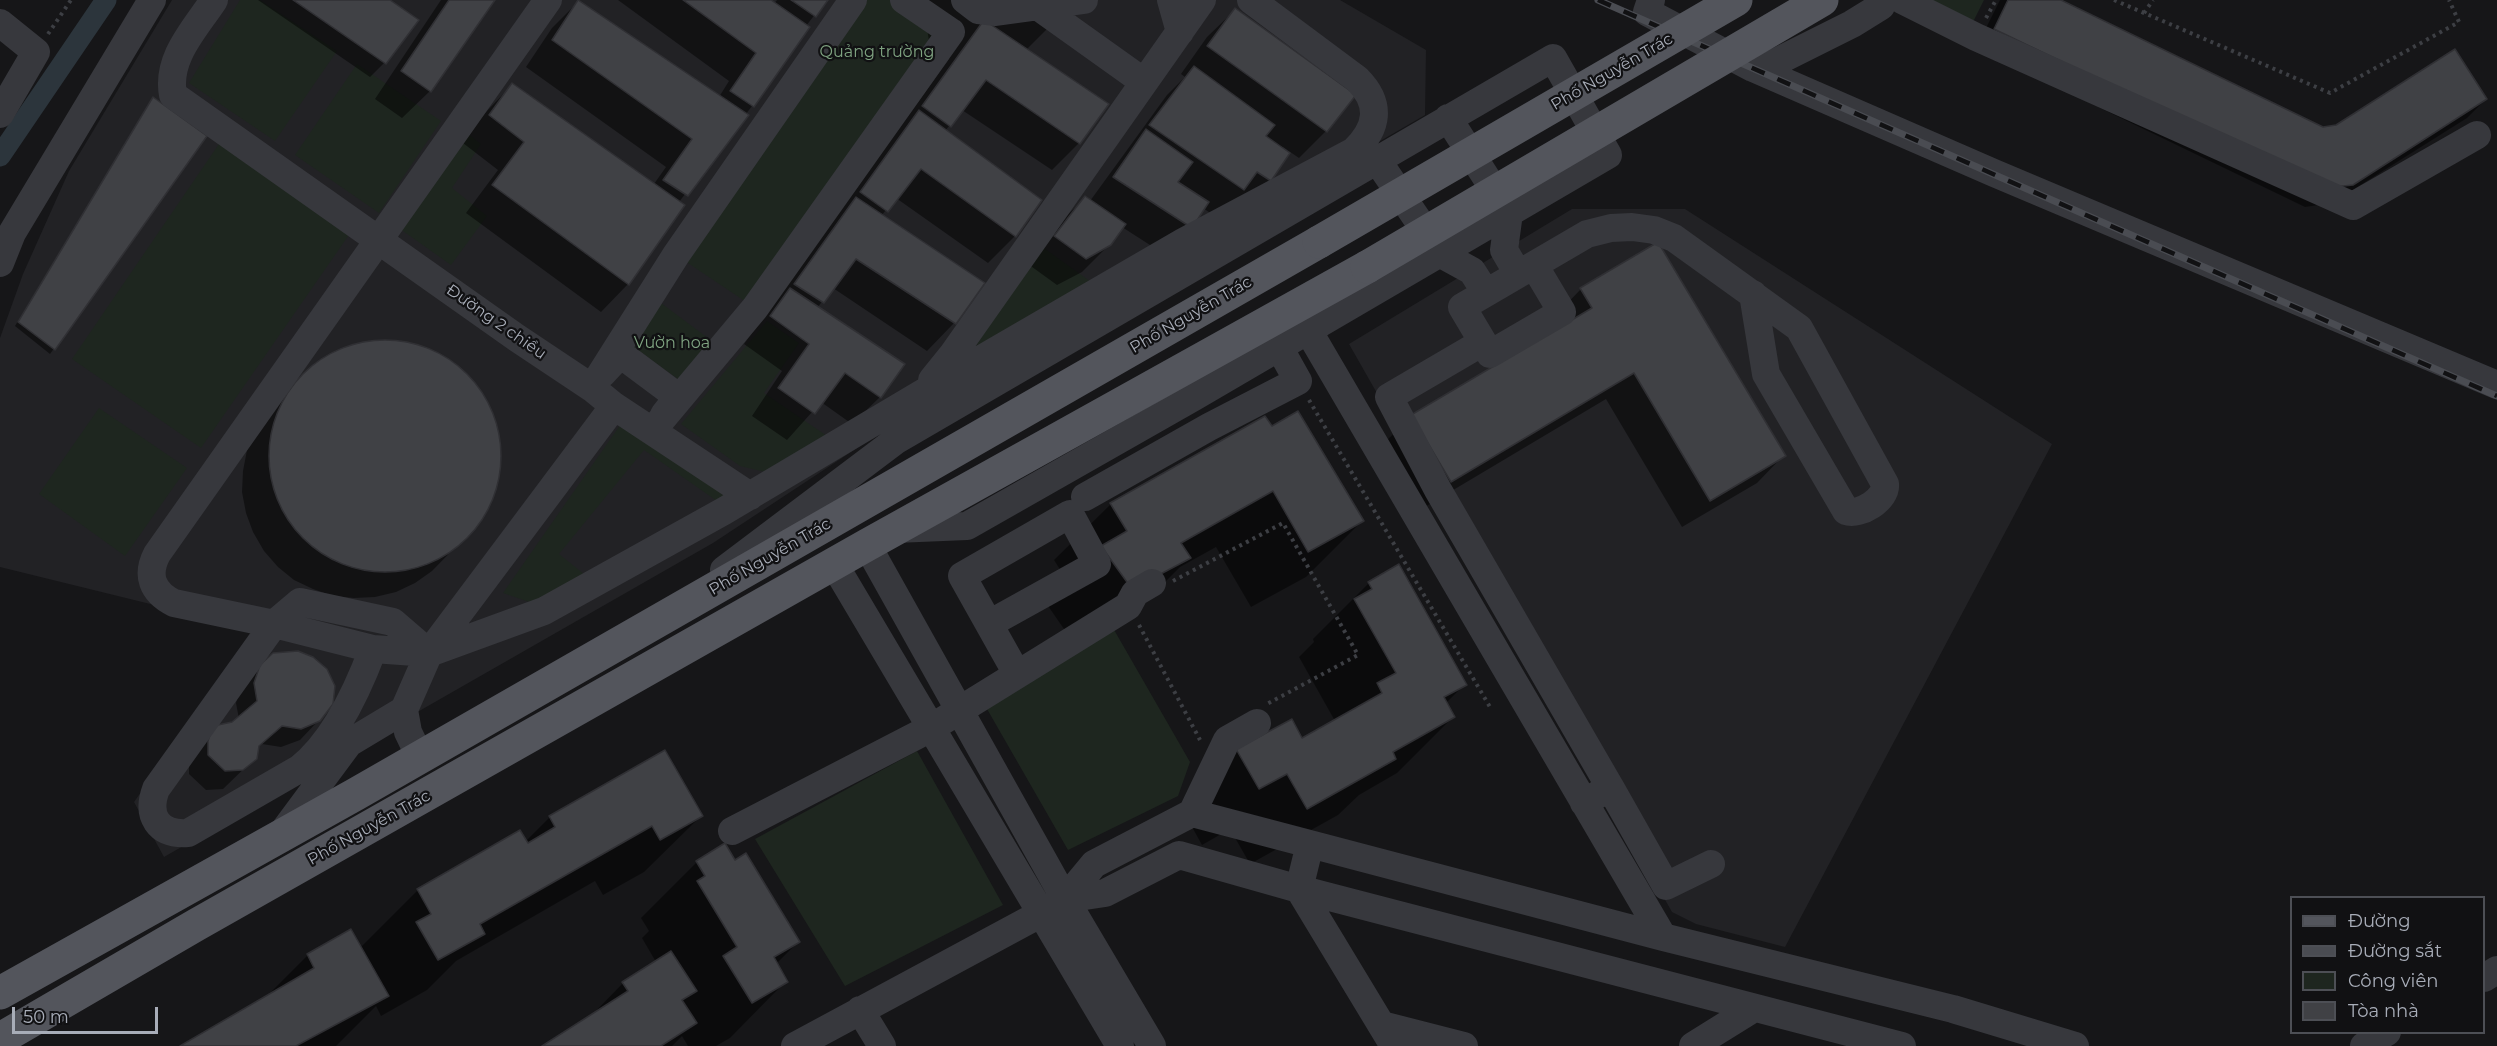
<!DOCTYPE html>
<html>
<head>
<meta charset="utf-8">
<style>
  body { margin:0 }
  #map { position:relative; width:2497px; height:1046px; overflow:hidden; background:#161618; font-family:Montserrat,sans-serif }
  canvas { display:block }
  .legend { position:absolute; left:2290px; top:896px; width:195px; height:138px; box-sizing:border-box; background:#111113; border:2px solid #4d4f55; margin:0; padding:8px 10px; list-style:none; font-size:18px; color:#a8adb8 }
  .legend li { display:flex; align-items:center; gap:12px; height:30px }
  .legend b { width:30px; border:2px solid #4d4f55 }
  .scale { position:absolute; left:12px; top:1007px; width:146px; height:27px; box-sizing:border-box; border:3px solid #a8adb8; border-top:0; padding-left:8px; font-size:18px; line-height:21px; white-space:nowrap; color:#a8adb8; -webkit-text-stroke:4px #111113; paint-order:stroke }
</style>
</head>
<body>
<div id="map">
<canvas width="2497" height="1046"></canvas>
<ul class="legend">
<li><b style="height:8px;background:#53555c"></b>Đường</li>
<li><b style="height:8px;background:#4a4c52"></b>Đường sắt</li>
<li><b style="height:16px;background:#1e261f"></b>Công viên</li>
<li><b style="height:16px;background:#404145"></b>Tòa nhà</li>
</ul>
<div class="scale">50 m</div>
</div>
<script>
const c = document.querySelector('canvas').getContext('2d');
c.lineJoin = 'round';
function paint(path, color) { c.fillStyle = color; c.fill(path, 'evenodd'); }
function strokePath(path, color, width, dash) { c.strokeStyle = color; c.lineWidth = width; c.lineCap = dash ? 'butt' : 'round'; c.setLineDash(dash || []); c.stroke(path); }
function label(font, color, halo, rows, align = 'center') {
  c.font = font + ' Montserrat,sans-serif'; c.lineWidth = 4.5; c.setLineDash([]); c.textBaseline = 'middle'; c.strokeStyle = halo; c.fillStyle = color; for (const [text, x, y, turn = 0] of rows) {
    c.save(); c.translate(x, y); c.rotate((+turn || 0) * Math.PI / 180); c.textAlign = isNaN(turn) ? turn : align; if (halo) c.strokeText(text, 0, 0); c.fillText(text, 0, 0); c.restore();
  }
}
const built = new Path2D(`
  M172,0H1340L1426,50L1425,115L895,423L713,543L164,857L134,802L256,630L0,567V338L23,274L69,171Z
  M1572,209H1685L2052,444L1785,947L1696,924L1672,912L1349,344Z`);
const green = new Path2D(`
  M240,0H260L337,51L275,141L189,83Z
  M853,0H904L951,32L755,308L676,255Z
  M1925,0H1984L1973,22Z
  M357,64L441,121L379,213L295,155Z
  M463,130L481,144L452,188L487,216L451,265L396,226Z
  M221,141L351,232L201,448L72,359Z
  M1037,243L1094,284L970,356Z
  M661,303L712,341L682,382L631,345Z
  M767,321L799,343L764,393L830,438L774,474L740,466L681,424Z
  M99,408L187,468L125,556L39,494Z
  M623,421L727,497L717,501L644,450L559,554L584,574L535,604L503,593Z
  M1113,628L1190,762L1178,796L1068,850L987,709Z
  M917,751L1003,905L845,986L755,839Z`);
const shadow = new Path2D(`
  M258,0H387L416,20L384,63L370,77Z
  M441,0H493L430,91L402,118L375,99Z
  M618,0H768L774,4L777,0H826L806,26L808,27L752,106L679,202L683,205L628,284L601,312L466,213L498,170L463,143L485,113L512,85L654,184L666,167L526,67L552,28L579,1L719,97L729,81Z
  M923,0H1076L1026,50L1079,143L1052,170L962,110L945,131L1015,236L988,263L896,198L881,216L982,283L954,323L927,351L833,288L817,308L880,397L852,424L821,402L787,440L752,416L782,371L744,344L949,59L932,62Z
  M2000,0H2058L2323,128L2486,99L2467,118L2332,203L2305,207L1976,48Z
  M1235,10L1326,131L1299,158L1283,147L1270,180L1216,217L1203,208L1164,254L1122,227L1110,244L1082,272L1057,285L1028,264L1057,225L1085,198L1090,201L1167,95L1185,77L1181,74L1207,37Z
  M149,104L205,136L50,354L15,326Z
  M1581,289L1784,455L1757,483L1682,527L1606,399L1423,508L1384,443L1412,416L1561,328L1554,317Z
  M388,342L409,345L429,351L448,361L465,374L478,390L489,408L496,428L500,449L499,470L495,490L487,510L475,527L432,571L415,583L396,592L375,597L354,598L333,596L313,589L294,580L278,567L264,551L253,532L246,513L242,492L243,471L247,450L282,398L310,370L327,358L347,349L367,343Z
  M1272,428L1362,521L1306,577L1251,607L1216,547L1180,567L1133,614L1075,645L1046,603L1068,582L1054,560L1111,504Z
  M1369,583L1465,684L1446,703L1453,717L1397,773L1359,795L1338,815L1250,864L1230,829L1202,845L1181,807L1237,751L1302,740L1335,721L1299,657L1314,642L1313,639Z
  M261,666L319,720L300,740L281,747L262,744L257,748L255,758L223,789L206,790L189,774V761L195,746L239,719L236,703L241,685Z
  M701,816L644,872L603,895L595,881L456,961L427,990L381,1016L376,1006L336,1046H183L266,997L308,955L360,948L418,890L525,842L550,817Z
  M697,862H734L798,942L776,964L786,981L730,1038L716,1046H688L682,1036L672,1046H545L588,1019L623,983L656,962L642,938L649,931L641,918Z`);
const canal = new Path2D(`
  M0,156L106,0`);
const building = new Path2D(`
  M293,0H390L419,20L386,64Z
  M449,0H495L431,92L401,71Z
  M578,0L749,115L688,196L663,180L692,139L552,40Z
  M683,0H771L810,27L754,107L730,91L756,53Z
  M791,0H828L816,17Z
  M2008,0H2061L2323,127L2336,125L2455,49L2487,99L2353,185L2324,188L1994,29Z
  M1235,8L1356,95L1327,132L1207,46Z
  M984,20L1109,104L1080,144L986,80L951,127L922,106Z
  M1194,66L1275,125L1266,136L1290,153L1271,181L1257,172L1244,190L1149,125Z
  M512,83L685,205L629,285L492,185L524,142L489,115Z
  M153,97L207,136L55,350L18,322Z
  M919,110L1042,200L1016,237L921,169L888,212L860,192Z
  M1146,129L1193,162L1178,182L1209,202L1192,228L1113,177Z
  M1085,196L1126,224L1111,245L1086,259L1054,236Z
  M856,197L985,283L956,324L856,259L824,303L794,284Z
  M1658,242L1786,456L1710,501L1634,373L1451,482L1411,415L1592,308L1580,288Z
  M790,288L905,364L881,398L845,373L815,414L778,388L809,344L770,316Z
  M269 456a116 116 0 1 1 232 0a116 116 0 1 1-232 0Z
  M1298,411L1364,521L1308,552L1273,491L1181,543L1191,558L1132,589L1101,546L1127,531L1110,503L1265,416L1272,426Z
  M1399,564L1467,685L1444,697L1455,717L1393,752L1396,759L1307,809L1287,774L1259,789L1236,749L1292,719L1302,738L1382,693L1377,683L1396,673L1354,599L1372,589L1368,582Z
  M298,651L313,657L327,669L335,686L333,704L320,721L301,729L282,726L259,746L257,759L243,770L225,771L208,755V741L213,726L232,722L257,701L254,683L260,665L273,653Z
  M665,750L703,816L660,840L652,826L480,924L485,934L438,960L416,922L431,914L417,889L520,830L528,843L555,827L549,816Z
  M725,843L735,860L746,853L800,942L774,957L788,982L752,1003L723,956L737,947L697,881L705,876L696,861Z
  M351,929L389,996L296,1046H180L314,968L307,954Z
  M671,951L697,991L682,1000L697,1023L661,1046H542L628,991L622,982Z`);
const path = new Path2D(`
  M2114,0L2330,93L2459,22L2449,0
  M2144,13L2153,0
  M1986,18L1996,0
  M48,34L71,0
  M1309,400L1490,707
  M1173,581L1283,523L1358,655L1267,704
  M1139,625L1200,740`);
const minor = new Path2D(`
  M214,0C195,29 166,58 173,95L517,338L592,388L614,406L750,496
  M548,0L157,554C146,575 152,592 174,603L274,624L373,649L429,653L544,611L724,511L921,394L1183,242L1354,151C1378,128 1382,104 1357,79L1251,0
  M965,0L978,10L996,12L1084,0
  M1171,0L1180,32
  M1651,0L1647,12L1753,68L1994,173L2497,385
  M1902,0L1976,37L2353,206L2477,135
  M1039,7L1144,82
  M0,23L36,52L0,114
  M1760,70L1852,24L1881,6
  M1448,118L1509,213L1504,250L1518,274
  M1377,160L1441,254L1472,271L1486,293
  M0,263L12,233L152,0
  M1534,265L1562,312L1490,354L1462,307L1587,234L1611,228L1632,227L1654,230L1674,238L1799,328L1885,484C1887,499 1860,516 1846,511L1766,374L1753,294
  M1308,330L1663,937
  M1483,342L1389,397L1438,490L1610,787L1584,803
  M602,374L616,359H627L674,394L675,401L664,415
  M932,380L953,354L1202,0
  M592,388L676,255L853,0
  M652,431L755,308L951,32L904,0
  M1085,497L1209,427L1298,381L1279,347
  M867,545L1065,899L1152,1046
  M834,564L1120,1046
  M724,570L895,441L1553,58L1608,155L1194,397L967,526L895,529
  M989,624L1097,564L1070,514L962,576L1017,674
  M373,649C358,689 334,742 299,769L188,833C158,835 146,816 156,789L274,624L300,602L393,622L429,653
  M420,757L408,732L404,710L429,653L614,406
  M1610,787L1666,886L1711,864
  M1192,813L1663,937L1953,1009L2075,1046
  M732,831L931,728L1128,606L1135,593L1152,583
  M280,836L349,743L404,710
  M1310,844L1299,889L1394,1046
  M1065,899L1105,893L1179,855L1299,889L1902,1046
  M2484,978L2497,970
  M860,1010L882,1046
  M1382,1025L1464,1046
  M795,1046L1042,913L1065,899L1094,864L1192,813L1227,740L1257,723
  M1693,1046L1754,1008
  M2364,1046L2387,1032`);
const major = new Path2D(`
  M0,993L356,794L1319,242
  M0,1039L196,925L867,545L1367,267`);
const rail = new Path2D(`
  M1598,0L2497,396`);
const majorBridge = new Path2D(`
  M1319,242L1736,0
  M1367,267L1822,0`);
const parkNames = [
  ["Quảng trường",877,52],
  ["Vườn hoa",672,343]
];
const streetNames = [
  ["Phố Nguyễn Trác",1612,72,-30],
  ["Phố Nguyễn Trác",1191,315,-30],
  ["Đường 2 chiều",496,322,35],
  ["Phố Nguyễn Trác",770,557,-30],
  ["Phố Nguyễn Trác",369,828,-29]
];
paint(built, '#222225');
paint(green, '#1e261f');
paint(shadow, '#0007');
strokePath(canal, '#2c353c', 21);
paint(building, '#404145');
strokePath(building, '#303034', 1.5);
strokePath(path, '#3d3f44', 4, [3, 4.5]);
strokePath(minor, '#37383d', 28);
strokePath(major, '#53555c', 33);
strokePath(rail, '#4a4c52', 7);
strokePath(rail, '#111113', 4.5, [14]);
strokePath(majorBridge, '#53555c', 33);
label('16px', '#7fa381', '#111113', parkNames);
label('16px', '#a8adb8', '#111113', streetNames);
</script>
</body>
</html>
